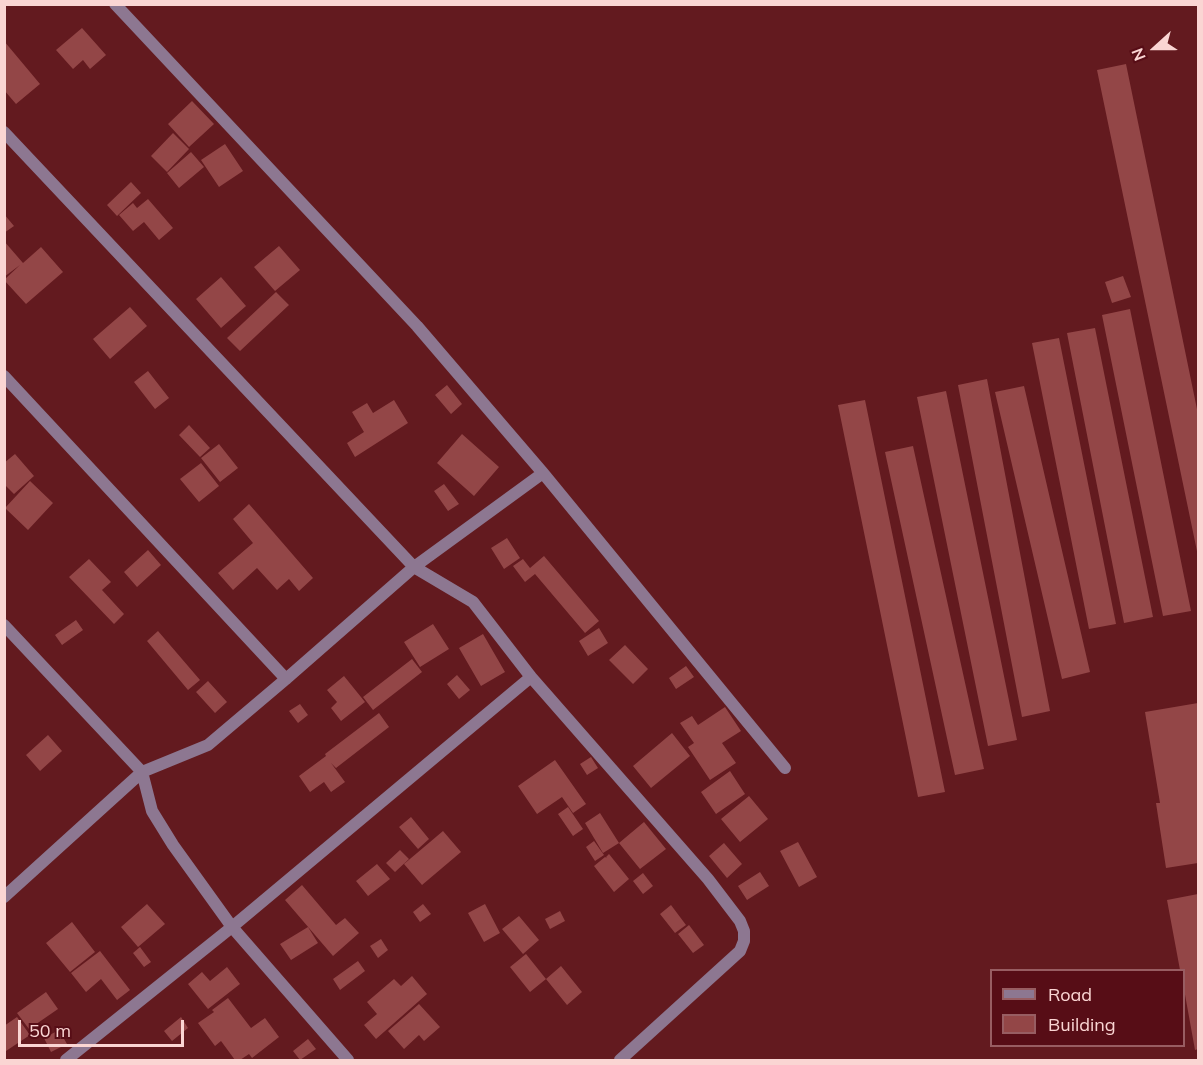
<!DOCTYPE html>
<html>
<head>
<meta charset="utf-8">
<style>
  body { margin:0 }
  #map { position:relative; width:1203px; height:1065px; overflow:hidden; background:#631a1f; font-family:Mulish,sans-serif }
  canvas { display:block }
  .frame { position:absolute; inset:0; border:6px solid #fad5d3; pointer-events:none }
  .legend { position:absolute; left:990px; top:969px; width:195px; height:78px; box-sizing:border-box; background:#570d16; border:2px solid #985d62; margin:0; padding:8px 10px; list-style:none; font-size:18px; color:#fad5d3 }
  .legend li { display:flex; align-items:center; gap:12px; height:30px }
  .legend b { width:30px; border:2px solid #985d62 }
  .north { position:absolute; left:1125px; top:18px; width:60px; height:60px; -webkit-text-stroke:4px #570d16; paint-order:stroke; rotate:249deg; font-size:16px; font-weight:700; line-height:24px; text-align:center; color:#fad5d3 }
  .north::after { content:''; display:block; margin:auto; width:21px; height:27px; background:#fad5d3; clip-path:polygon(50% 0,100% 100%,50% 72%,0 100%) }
  .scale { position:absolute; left:18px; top:1020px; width:166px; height:27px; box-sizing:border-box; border:3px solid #fad5d3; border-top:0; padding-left:8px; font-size:18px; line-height:21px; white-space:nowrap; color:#fad5d3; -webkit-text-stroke:4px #570d16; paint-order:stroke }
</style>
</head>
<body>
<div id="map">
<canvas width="1203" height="1065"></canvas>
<div class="frame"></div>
<ul class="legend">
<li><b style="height:8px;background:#8d7791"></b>Road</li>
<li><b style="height:16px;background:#934647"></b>Building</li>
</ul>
<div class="north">N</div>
<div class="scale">50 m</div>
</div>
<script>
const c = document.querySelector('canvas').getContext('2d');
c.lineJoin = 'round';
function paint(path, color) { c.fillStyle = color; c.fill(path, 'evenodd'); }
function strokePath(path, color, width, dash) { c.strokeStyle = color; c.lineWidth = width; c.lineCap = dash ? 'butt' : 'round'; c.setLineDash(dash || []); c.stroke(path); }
const building = new Path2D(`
  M82,28L106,55L90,69L83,60L73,69L56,50Z
  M4,41L40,84L16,104L4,90Z
  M1126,64L1198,414V556L1097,70Z
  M192,101L214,124L189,147L168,124Z
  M173,133L189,149L167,172L151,156Z
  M225,144L243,171L219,187L201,160Z
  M191,152L204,167L179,188L167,173Z
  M131,182L141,193L117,216L107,205Z
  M148,199L173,228L159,240L144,222L133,231L119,215L133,203L137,208Z
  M4,214L14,226L4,233Z
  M4,241L23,263L41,247L63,272L26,304L4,280L20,265L4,277Z
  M279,246L300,270L275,291L254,267Z
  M1123,276L1131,297L1112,303L1105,282Z
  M221,277L246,306L221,328L196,299Z
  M276,292L289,305L240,351L227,338Z
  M130,307L147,326L110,359L93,339Z
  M1130,309L1191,611L1163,616L1102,315Z
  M1095,328L1153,617L1124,623L1067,333Z
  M1059,338L1116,624L1089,629L1032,343Z
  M148,371L169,398L155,409L134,382Z
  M987,379L1050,711L1022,717L958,385Z
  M447,385L462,404L451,414L435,395Z
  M1024,386L1090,672L1062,679L995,392Z
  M946,391L1017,740L988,746L917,397Z
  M394,400L408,423L355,457L347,443L364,432L352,412L367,403L373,413Z
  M865,400L945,792L918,797L838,405Z
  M189,425L210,448L200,457L179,435Z
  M462,434L499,467L474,496L437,463Z
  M219,444L238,468L220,482L201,458Z
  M913,446L984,769L955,775L885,452Z
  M15,454L34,476L14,494L4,484V463Z
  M201,463L219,486L199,502L180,479Z
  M30,481L53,503L28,530L5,508Z
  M444,484L459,504L448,511L434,491Z
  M249,504L313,578L299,591L289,579L277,590L257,568L233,590L218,573L253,543L233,519Z
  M507,538L520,558L504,569L491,548Z
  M148,550L161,565L137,587L124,572Z
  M544,556L599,621L585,633L535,574L525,582L513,566L523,559L530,568Z
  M89,559L111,582L102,590L124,614L114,624L69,577Z
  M76,620L83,630L62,645L55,635Z
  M433,624L449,649L420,667L404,642Z
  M599,628L608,643L588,656L579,641Z
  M158,631L200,680L188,690L147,641Z
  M483,634L505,672L481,686L459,648Z
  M625,645L648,669L633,684L609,660Z
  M412,659L422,672L373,710L363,697Z
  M686,666L694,677L676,689L669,678Z
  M457,675L470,690L459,699L447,684Z
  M344,676L365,702L341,721L331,708L337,702L327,690Z
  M208,681L227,702L215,713L196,692Z
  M1198,703V863L1166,868L1156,803H1160L1145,712Z
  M300,704L308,715L298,723L289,711Z
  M725,707L741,731L722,743L736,763L710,780L688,747L694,743L680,723L692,716L698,725Z
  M379,713L389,727L336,768L331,763L345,782L331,792L324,782L310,792L299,776L326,756L325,754Z
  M672,733L690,756L651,788L633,766Z
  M48,735L62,751L40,771L26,755Z
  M591,757L598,768L587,775L580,764Z
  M555,760L586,804L573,813L562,797L537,814L518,786Z
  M730,771L745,794L716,814L701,792Z
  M749,796L768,819L740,842L721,819Z
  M568,807L583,829L573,836L558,814Z
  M600,813L619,843L603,853L585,823Z
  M411,817L429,839L418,849L399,827Z
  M644,822L666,849L640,869L619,843Z
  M443,831L461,852L422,885L404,864Z
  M594,841L604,855L595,861L586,847Z
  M798,842L817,877L799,887L780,851Z
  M724,843L742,864L727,878L709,856Z
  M400,850L409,859L395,872L386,863Z
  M609,854L629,879L614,892L594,866L605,857L607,858L606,857Z
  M377,864L390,879L368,896L356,881Z
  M760,872L769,886L747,900L738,886Z
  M643,873L653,886L643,894L633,881Z
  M302,885L336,925L345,918L359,933L333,956L285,900Z
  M1198,894V1049L1195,1050L1184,989V970H1180L1167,900Z
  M147,904L165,924L138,947L121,927Z
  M423,904L431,914L420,922L413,912Z
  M485,904L500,933L484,942L468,913Z
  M671,905L686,925L675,933L660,914Z
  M560,911L565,921L550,929L545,919Z
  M519,916L539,940L523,954L502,929Z
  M72,922L95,952L70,972L46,943Z
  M689,925L704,945L693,953L678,934Z
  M308,927L318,943L291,960L280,944Z
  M381,939L388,950L378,958L370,946Z
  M140,947L151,962L144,967L133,953Z
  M100,951L130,990L117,1000L101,979L86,992L71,973Z
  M526,954L546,979L530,992L510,967Z
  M358,961L365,971L340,990L333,979Z
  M561,966L582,992L567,1005L546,979Z
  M227,967L240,984L208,1009L188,984L202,972L210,981Z
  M412,976L427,994L376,1039L364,1025L377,1014L367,1002L394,979L401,986Z
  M46,992L58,1009L29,1029L17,1013Z
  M228,998L251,1028L265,1018L279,1037L252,1058L249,1054L240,1060H235L221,1041L215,1046L198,1023L214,1012L212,1010Z
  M419,1004L440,1027L424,1041L419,1035L404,1049L388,1031Z
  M17,1017L30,1035L6,1051L4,1049V1026Z
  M181,1017L188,1028L172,1041L164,1031Z
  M59,1030L67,1044L51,1052L44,1038Z
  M308,1039L316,1049L300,1060L293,1051Z`);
const minor = new Path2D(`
  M115,4L417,326L543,473L785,768
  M4,132L414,567L473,602L531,677L232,927L66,1060
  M4,376L286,679
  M4,625L142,772L208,745L286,679L414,567L543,473
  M531,677L708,879L740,921L744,931V941L740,951L620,1060
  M4,897L142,772L152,811L173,845L232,927L348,1060`);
paint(building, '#934647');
strokePath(minor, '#8d7791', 12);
</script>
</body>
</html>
